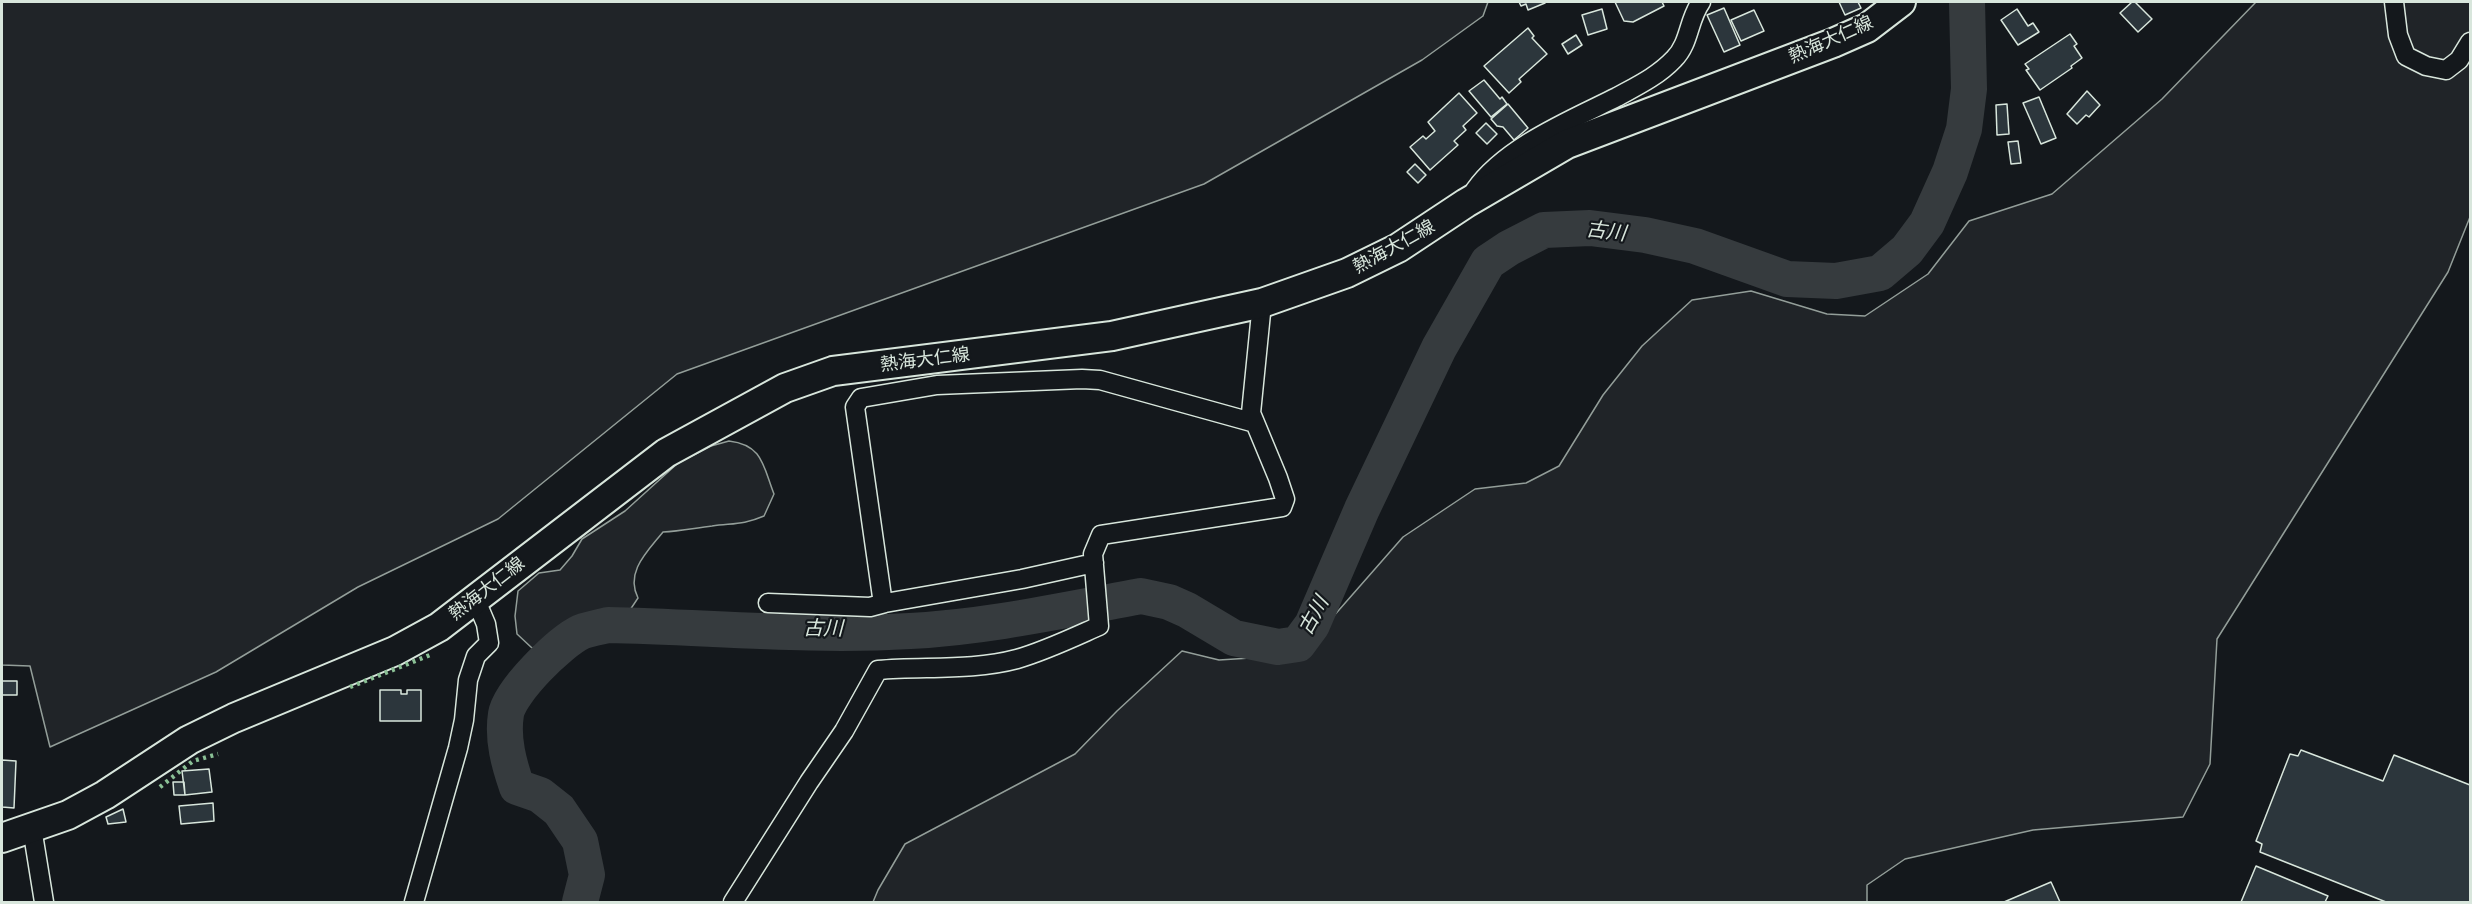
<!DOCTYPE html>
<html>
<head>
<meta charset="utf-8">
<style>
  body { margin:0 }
  #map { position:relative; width:2472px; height:904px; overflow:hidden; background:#14181c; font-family:"Roboto Serif",serif }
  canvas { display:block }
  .frame { position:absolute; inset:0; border:3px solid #d8e6dc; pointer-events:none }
</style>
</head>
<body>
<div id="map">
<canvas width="2472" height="904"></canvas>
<div class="frame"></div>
</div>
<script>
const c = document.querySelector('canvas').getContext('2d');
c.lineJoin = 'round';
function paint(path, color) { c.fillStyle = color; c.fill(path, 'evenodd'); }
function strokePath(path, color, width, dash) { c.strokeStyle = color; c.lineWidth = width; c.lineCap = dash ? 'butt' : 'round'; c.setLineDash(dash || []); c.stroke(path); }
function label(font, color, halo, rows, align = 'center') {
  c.font = font + ' "Roboto Serif","Noto Sans JP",serif'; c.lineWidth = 4.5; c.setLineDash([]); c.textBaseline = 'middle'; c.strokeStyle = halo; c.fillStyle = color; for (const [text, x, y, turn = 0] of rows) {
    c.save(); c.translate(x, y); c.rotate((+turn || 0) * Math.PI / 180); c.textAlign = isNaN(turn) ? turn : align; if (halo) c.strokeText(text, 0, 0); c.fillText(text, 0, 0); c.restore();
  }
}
const green = new Path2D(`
  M2,2H1488L1483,16L1422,60L1204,184L677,374L498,519L358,587L216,672L50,747L30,666L2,665Z
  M2256,2H2470V217L2448,272L2217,639L2210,764L2183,817L2033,830L1905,859L1867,885V902H873L878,890L905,844L1075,754L1117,711L1182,651L1219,660L1266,657L1303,651L1403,537L1475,489L1526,483L1559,466L1603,395L1642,346L1692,300L1751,291L1827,314L1865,316L1928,274L1969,221L2052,194L2162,99Z
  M729,441C763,445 763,466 774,494L764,516C743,525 733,523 712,526C695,528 680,531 663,532C647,552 625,572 638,598L628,613L586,622L551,643L532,648L517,634L515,616L518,591L539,573L560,570L572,556L582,539L625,511L678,463L711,446Z`);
const river = new Path2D(`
  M580,902L587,875L580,841L559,810L540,795L517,787C509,764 502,739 506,714C510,691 560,642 581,632C589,629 600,627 608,625C708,627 810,637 910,631C988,627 1064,610 1141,596L1169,602L1187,610L1234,638L1278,647L1298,644L1312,625L1362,509L1439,348L1488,262L1509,248L1544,230L1590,228L1645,235L1695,246L1787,279L1836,281L1880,273L1907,250L1927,223L1950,172L1964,129L1969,89L1967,2`);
const building = new Path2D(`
  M1519,2H1545V3L1528,10L1526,4L1521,6Z
  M1615,2H1662L1664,6L1633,22L1624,21Z
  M1839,2H1858L1861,8L1845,15Z
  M2132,2H2135L2152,19L2138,32L2120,13Z
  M1724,8L1740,45L1724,52L1707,15Z
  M1602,9L1607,29L1588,35L1582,15Z
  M2017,9L2028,26L2033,23L2039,32L2018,45L2001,20Z
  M1754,10L1764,31L1741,41L1731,20Z
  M1528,28L1534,36L1532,38L1547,54L1519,79L1521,82L1509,93L1484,66Z
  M2070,34L2077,44L2074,46L2082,58L2071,66L2072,68L2040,90L2026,70L2029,69L2025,64Z
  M1576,35L1582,45L1568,54L1562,44Z
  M1484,80L1500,99L1502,97L1507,104L1491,117L1469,91Z
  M2087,91L2100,105L2089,117L2086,115L2077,124L2067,114Z
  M1459,93L1477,113L1463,126L1466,130L1454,141L1458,145L1430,170L1410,147L1423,136L1426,139L1435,131L1428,122Z
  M2039,97L2056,138L2041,144L2023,103Z
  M1508,104L1528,128L1514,140L1503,127L1497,126L1491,119Z
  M2007,104L2009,134L1997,135L1996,105Z
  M1486,123L1497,134L1487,144L1476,133Z
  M2018,141L2021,163L2011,164L2008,142Z
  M1415,164L1426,175L1418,183L1407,172Z
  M2,681H17V695H2Z
  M380,690H401V694H407V690H421V721H380Z
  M2301,750L2383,781L2394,755L2470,785V902H2386L2260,852L2262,844L2256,841L2290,754L2298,756Z
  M2,760L16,761L14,808L2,807Z
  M209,769L212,792L185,795L182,771Z
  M173,782H184L185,795H174Z
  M213,803L214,821L181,824L179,806Z
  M123,809L126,822L108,824L106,817Z
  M2256,866L2328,896L2325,902H2241Z
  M2051,882L2060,902H2004Z`);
const street = new Path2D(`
  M2394,2L2398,35L2406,56L2426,66L2446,70L2459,60L2470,42
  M1475,190C1505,147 1571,120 1617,97C1637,86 1658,76 1674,59C1690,43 1688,20 1701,2
  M1094,563L1022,579L885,603L882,597L855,407L861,398L937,385L1082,379L1100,380L1255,423
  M768,603L870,607L885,603
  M32,828L44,902
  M414,902L458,748L464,720L468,680L476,656L489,643L486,624L475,598
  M733,902L809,782L844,731L878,670C924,666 972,671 1017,659C1045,651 1072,638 1099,626L1093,554L1101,535L1282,507L1285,499L1278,478L1251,413L1262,303`);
const primary = new Path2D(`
  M2,838L68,815L105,795L189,740L234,718L395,651L439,627L666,453L785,388L833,371L1112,336L1262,303L1347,273L1398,248L1466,203L1567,144L1833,43L1867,28L1901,2`);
const hedge = new Path2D(`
  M350,687L430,655
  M160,787L193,761L218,754`);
const streetNames = [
  ["熱海大仁線",1831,40,-24],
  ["熱海大仁線",1394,247,-29],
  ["熱海大仁線",925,360,-7],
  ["熱海大仁線",487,589,-38]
];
const waterNames = [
  ["古川",1606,232,7],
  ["古川",1314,616,-61],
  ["古川",823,629,1]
];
paint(green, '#202428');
strokePath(green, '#939e99', 1.5);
strokePath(river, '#363b3e', 36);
paint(building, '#2c363c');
strokePath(building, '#d8e6dc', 1.5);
strokePath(street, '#d8e6dc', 21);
strokePath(primary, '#d8e6dc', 32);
strokePath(street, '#14181c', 18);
strokePath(primary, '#14181c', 28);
strokePath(hedge, '#8ac095', 4.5, [3, 4.5]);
label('18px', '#d8e6dc', '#14181c', streetNames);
label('italic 20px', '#d8e6dc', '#14181c', waterNames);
</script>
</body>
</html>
